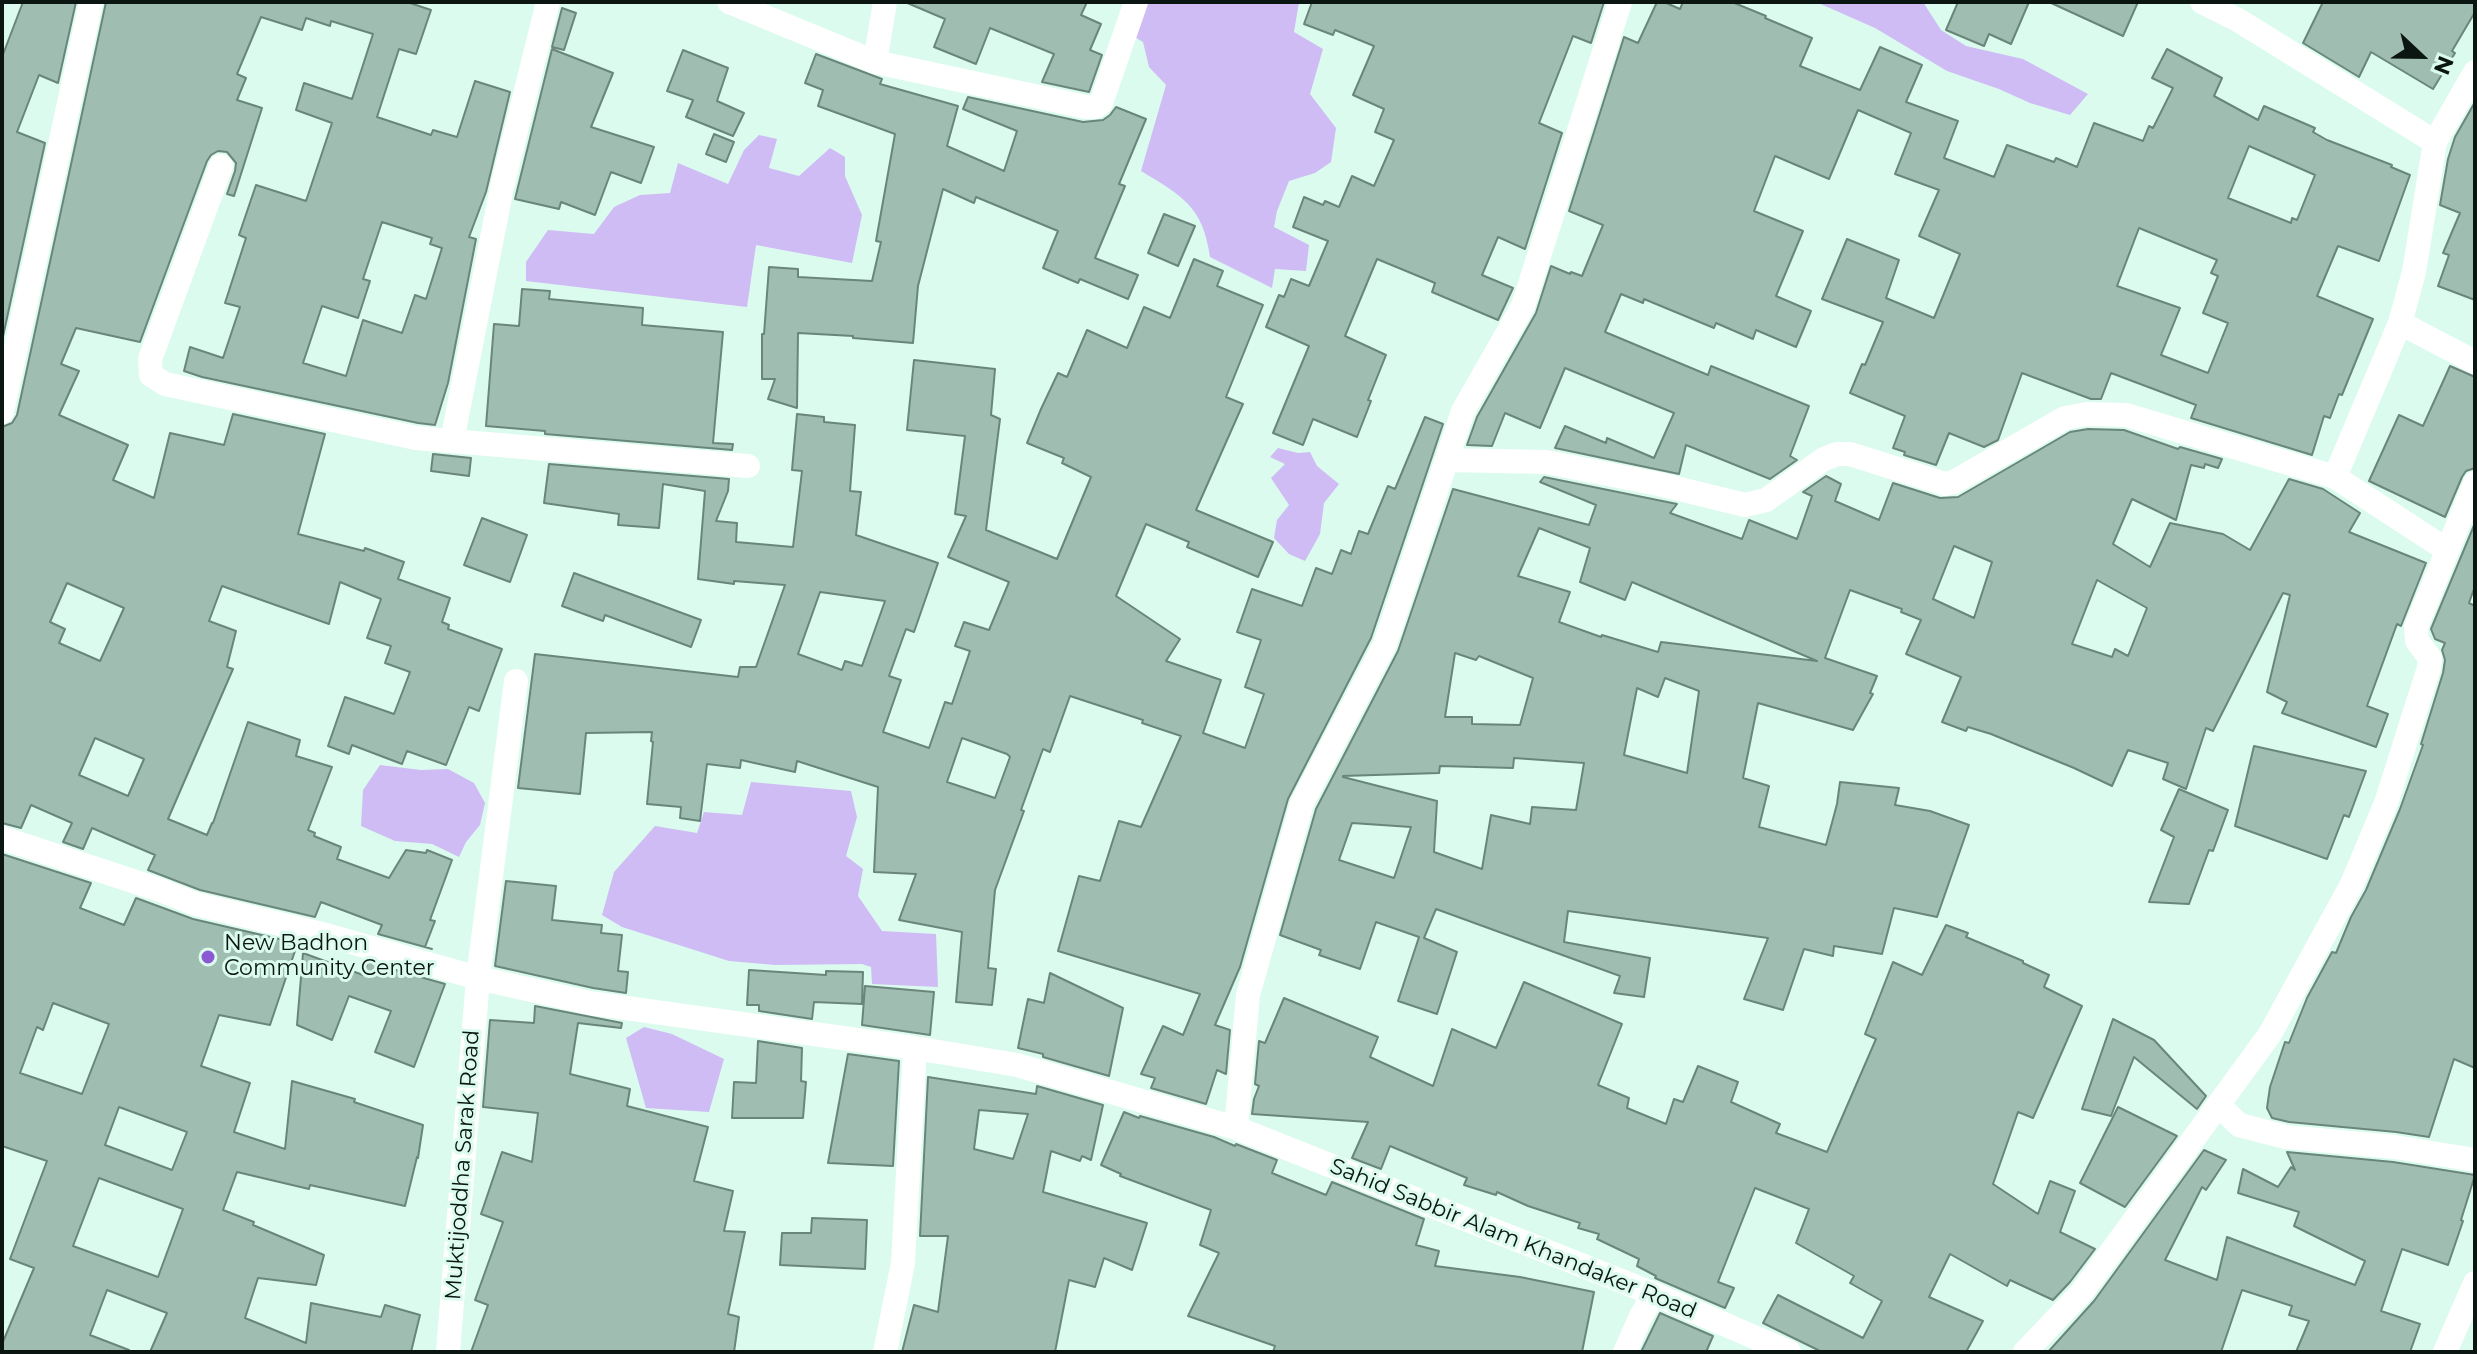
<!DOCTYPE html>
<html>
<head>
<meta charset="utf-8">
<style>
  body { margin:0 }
  #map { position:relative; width:2477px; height:1354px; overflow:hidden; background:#dbfbee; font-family:Montserrat,sans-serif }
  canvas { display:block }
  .frame { position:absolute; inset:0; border:4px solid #0b1612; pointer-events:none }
  .north { position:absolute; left:2381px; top:16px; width:80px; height:80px; -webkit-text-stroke:6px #dbfbee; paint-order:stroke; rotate:112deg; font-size:22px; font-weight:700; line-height:32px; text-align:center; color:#0b1612 }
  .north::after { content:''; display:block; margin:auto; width:28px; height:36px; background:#0b1612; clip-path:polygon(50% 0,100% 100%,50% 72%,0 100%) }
</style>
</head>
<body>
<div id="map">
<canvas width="2477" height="1354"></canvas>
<div class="frame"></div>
<div class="north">N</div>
</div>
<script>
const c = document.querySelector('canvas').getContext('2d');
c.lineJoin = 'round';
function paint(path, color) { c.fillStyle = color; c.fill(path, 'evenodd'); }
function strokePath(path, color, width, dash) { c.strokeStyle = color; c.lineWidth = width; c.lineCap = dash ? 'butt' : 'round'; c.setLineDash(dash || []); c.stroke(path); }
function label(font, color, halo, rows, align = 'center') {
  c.font = font + ' Montserrat,sans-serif'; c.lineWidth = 6; c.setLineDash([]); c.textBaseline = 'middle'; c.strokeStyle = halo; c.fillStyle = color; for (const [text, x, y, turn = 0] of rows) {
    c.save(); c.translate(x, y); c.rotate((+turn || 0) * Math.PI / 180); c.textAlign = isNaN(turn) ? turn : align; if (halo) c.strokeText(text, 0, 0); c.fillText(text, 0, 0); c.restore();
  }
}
const water = new Path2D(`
  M1145,2H1299L1294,32L1323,49L1310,94L1336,128L1331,162L1315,173L1289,181L1277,211L1274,227L1309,245L1306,271L1275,269L1272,288L1210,257C1203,206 1182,196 1141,171L1166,85L1149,67L1143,42L1133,36Z
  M1816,2H1923L1941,30L1966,46L2023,59L2088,94L2070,115L2030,103L1999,89L1947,71L1875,28Z
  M759,135L777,139L769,168L799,176L830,148L845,157V176L862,215L852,263L756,245L747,307L526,281V262L548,230L594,234L614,207L640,195L670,193L678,163L728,184L744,150Z
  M1278,448L1298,453L1310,452L1317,466L1339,484L1324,503L1320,534L1305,561L1289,554L1274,538L1277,520L1289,505L1271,478L1285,464L1270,457Z
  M380,765L421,770L448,769L474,783L485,803L480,825L466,842L459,857L432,844L395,841L361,826L363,790Z
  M751,782L851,791L857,817L846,856L863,869L858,896L882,931L936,934L938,987L872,984L871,967L862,964L775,965L729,961L622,927L602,915L614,872L655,826L697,833L704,812L742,815Z
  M644,1027L672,1034L724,1059L709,1112L646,1108L626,1038Z`);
const building = new Path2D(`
  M23,2H76L58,83L39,75L17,132L45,143L2,341V57Z
  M106,2H407L431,10L416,54L399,49L377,117L431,135L433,130L457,137L475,81L510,92L486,192L469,237L476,239L448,383L435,425L418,423L202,377L184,371L190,347L223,358L240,307L225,303L246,238L239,235L256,185L306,201L332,123L296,110L304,83L352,99L373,34L331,21L330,26L306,18L302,30L261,17L237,74L246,78L237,100L262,108L234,196L227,194L235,171L236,163L227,152L218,151L211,155L207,161L140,342L76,328L61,364L79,371L59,415L128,445L113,480L154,498L170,433L224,445L233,414L325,434L298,534L364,551L365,548L404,562L398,579L450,598L442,622L449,625L448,629L502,649L479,711L469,707L446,765L407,751L402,764L352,745L349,754L328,746L345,697L394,714L410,672L385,663L391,646L367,638L381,599L340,582L329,624L222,586L209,621L236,631L227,667L233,669L168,819L207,835L212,823H213L248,722L300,740L296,756L332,767L308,830L315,833L314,836L341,847L337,859L389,878L406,850L426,853L427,850L452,860L430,920L435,921L425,947L432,949L378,934L382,925L321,902L315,917L200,890L148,870L155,855L92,828L83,849L63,842L72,823L31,805L21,828L2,823V427L12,423L17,415ZM382,222L432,238L430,244L442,248L426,299L415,295L402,333L363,320L346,376L303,363L322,306L358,318L370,281L363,279ZM67,583L124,608L100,661L59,643L65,629L50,622ZM95,738L144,759L128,796L79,775Z
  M905,2H1087L1081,15L1101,24L1090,50L1102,55L1089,92L1042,82L1054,54L990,28L976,64L934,47L945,19Z
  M1312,2H1604L1591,43L1573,36L1539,123L1562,133L1525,249L1498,237L1482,275L1513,288L1498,320L1432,292L1435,283L1377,259L1345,336L1386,355L1368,400L1371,401L1357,437L1313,419L1303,445L1273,433L1309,346L1266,327L1279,295L1284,297L1291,279L1309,286L1328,241L1293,227L1304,197L1323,205L1325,201L1339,207L1352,176L1374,186L1394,140L1375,132L1384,109L1353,95L1374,46L1335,30L1333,35L1304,24Z
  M1657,2H1664L1680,9L1683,2H1732L1766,16L1765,18L1812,38L1800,66L1860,90L1880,47L1922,65L1906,102L1958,121L1944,158L1994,177L2007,145L2054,162L2056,158L2077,167L2094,123L2143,141L2149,126L2153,128L2173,88L2152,78L2167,49L2222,78L2214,96L2258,120L2264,106L2315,128L2313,132L2327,140L2392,165L2391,167L2410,175L2379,261L2338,246L2317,296L2373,319L2342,395L2339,394L2330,418L2324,416L2312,455L2191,418L2196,405L2111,373L2101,399H2091L2022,373L1998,440L1984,447L1949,433L1936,465L1904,455L1905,452L1893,448L1905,416L1850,393L1862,364L1865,365L1883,322L1822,299L1847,239L1899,260L1886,298L1934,318L1960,254L1919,236L1939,190L1895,174L1911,133L1858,110L1829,179L1775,156L1754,211L1803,231L1776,296L1811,311L1796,347L1756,330L1753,339L1716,323L1714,328L1644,299L1643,303L1621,294L1605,332L1708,375L1711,366L1809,406L1790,456L1797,460L1770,479L1686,445L1679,474L1555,448L1565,426L1606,443L1607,438L1654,458L1674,413L1565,368L1540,428L1505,413L1492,446L1467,445L1477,417L1536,313L1551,266L1570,274L1571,272L1582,276L1603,225L1569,211L1624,37L1638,43ZM2249,146L2315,175L2297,220L2292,218L2291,223L2228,198ZM2139,228L2217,260L2211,273L2218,276L2203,313L2228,323L2208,373L2161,355L2180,308L2117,286Z
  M1958,2H2029L2011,44L1989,34L1984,46L1946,30Z
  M2049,2H2138L2123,36Z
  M2323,2H2475V12L2452,51L2455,53L2433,89L2371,52L2359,77L2303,43Z
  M562,8L576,13L564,50L552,47Z
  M552,49L613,73L591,127L654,147L641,183L611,172L595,215L561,202L559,209L515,199Z
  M683,50L728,68L717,101L744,113L733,136L686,117L693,100L667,91Z
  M816,54L882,79L880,84L958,106L947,146L1004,171L1017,131L963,109L968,97L1083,122L1103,120L1110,115L1116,107L1146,119L1119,184L1125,186L1095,258L1138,275L1128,299L1080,279L1078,283L1043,268L1058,231L976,197L974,203L943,189L918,286L913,343L853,338V336L798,333L797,408L768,399L775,379H762V334H764L769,267L798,269V277L872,281L881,242L876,241L895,134L818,106L823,90L805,83Z
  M2475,102V300L2438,286L2449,255L2443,253L2460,213L2440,205L2448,159L2455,137Z
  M714,134L734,142L726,162L706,154Z
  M1164,214L1195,226L1178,266L1148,253Z
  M1194,259L1223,271L1217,286L1263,305L1226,397L1243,404L1196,510L1273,542L1258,577L1187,547L1189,542L1146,524L1116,596L1180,639L1166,661L1221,680L1203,733L1245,748L1264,694L1245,687L1261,640L1237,632L1252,589L1302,606L1316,568L1332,574L1341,550L1351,554L1359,531L1368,534L1388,486L1395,489L1425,417L1443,424L1371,638L1288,799L1240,967L1215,1025L1230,1030L1226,1074L1217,1070L1206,1104L1151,1088L1155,1078L1141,1074L1163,1026L1183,1035L1200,994L1058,951L1079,876L1100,881L1119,821L1141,827L1181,736L1142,723L1143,720L1070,696L1050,752L1043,749L1021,810L1024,811L995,890L988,968L996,969L992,1005L956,1002L962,932L899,920L916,874L874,872L878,787L797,761L795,772L741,760L740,768L707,764L700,821L680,818L681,807L647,804L653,742L651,741L652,732L586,733L580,794L518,788L535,654L738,677L740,667H756L785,585L734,581V584L698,579L705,491L663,484L659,528L618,525L619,514L544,503L549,464L729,479L728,491L716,521L737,523L736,542L793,547L802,471L792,470L797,414L824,417V422L855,425L850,491L861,492L856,535L938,563L914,632L906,629L889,676L901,680L883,732L929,748L945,702L952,704L970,651L955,646L964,622L989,630L1009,582L948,557L966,516L955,514L965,436L907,430L914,360L995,369L991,415L1000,419L986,530L1057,559L1091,477L1062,463L1064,458L1027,443L1041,409L1058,373L1067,377L1087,330L1127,348L1144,307L1170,318ZM820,592L885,601L862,666L845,661L842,670L798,654ZM962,738L1007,754L1010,757L995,798L947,782Z
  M522,289L550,291L549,299L643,308L642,325L723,332L713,443L733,444L732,450L545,434V431L486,426L494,324L519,326Z
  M2450,366L2475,377V468L2466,471L2462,477L2445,517L2369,481L2399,415L2423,426Z
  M2088,429L2124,430L2178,449L2180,447L2222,459L2218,468L2205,464L2204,468L2191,465L2176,520L2132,499L2113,544L2150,567L2170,523L2223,534L2250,550L2289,479L2323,489L2360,513L2349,532L2426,563L2401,626L2397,624L2367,706L2388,714L2376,747L2282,713L2287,702L2267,692L2290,595L2283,593L2213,731L2206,728L2186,789L2163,779L2168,763L2128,750L2112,786L2074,768L1991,734L1968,727L1966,731L1942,722L1961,677L1906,654L1921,620L1901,612L1902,609L1850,590L1825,658L1877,676L1870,693L1873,694L1853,730L1758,703L1743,778L1769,786L1759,827L1826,845L1837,804L1840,782L1899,788L1895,805L1930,811L1969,825L1937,917L1894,908L1882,954L1834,946L1833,956L1804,949L1783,1010L1744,999L1768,938L1568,911L1564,942L1650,958L1644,997L1614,993L1620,976L1436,909L1424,938L1457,952L1437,1014L1398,1001L1419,937L1376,922L1360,969L1319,955L1321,950L1280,935L1316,809L1398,651L1453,489L1589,525L1596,505L1540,482L1544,477L1677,504L1670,513L1742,539L1749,520L1797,539L1812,496L1803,492L1826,476L1841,484L1835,501L1879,520L1893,483L1940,498L1958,497L2070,432ZM1539,528L1590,548L1580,582L1625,600L1632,582L1817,661L1661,642L1658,652L1602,635L1601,637L1559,622L1570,592L1518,576ZM1954,546L1992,562L1974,618L1933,599ZM2097,580L2147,608L2128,656L2115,649L2112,657L2072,644ZM1455,653L1476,660L1479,656L1533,678L1520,725L1472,724V717H1445ZM1665,678L1699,691L1687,773L1624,755L1637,688L1658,697ZM1514,758L1584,763L1576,810L1532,807L1530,824L1491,815L1482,869L1434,852L1437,801L1343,777V776L1439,773L1440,766L1513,768ZM1352,823L1411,827L1394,878L1339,860Z
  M433,454L471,458L469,476L431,471Z
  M482,518L527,535L510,582L464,565Z
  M2475,523V586L2469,603L2475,606V1068L2454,1059L2429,1137L2396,1132L2289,1122L2272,1118L2267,1108L2270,1087L2285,1042L2289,1043L2307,998L2332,952L2336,953L2351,917L2366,890L2400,809L2423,745L2421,744L2443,673L2445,660L2442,650L2445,643L2435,639L2431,629Z
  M574,573L701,620L691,647L605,615L603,621L562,606Z
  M2254,746L2366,771L2349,817L2344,815L2327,859L2235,826Z
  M2179,789L2228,810L2213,851L2209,850L2189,904L2149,902L2174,837L2161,830Z
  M2,854L91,883L80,908L124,925L136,898L193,919L305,945H297L270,1025L219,1015L201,1066L250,1083L234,1132L285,1149L292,1081L355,1099L354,1102L423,1125L418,1158L417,1157L405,1206L310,1185L309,1189L237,1172L223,1210L254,1222L253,1225L324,1255L316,1285L258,1278L245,1318L306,1343L311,1303L381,1317L385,1305L420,1315L411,1352H150L167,1313L107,1290L90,1335L129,1350V1352H2V1344L34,1268L10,1259L47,1161L2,1146ZM53,1003L109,1024L82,1094L20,1073L37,1027L43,1030ZM119,1107L187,1132L172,1170L105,1145ZM99,1178L183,1209L158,1277L73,1246Z
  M506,881L556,886L552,920L602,925L601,933L622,935L618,971L628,972L626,993L593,988L495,966Z
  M1946,925L1968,933L1966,937L2023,961V963L2049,975L2044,987L2082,1006L2033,1118L2018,1112L1993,1184L2038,1214L2050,1181L2075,1191L2060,1232L2095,1249L2070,1282L2053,1300L2010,1280L2007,1286L1950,1254L1929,1297L1983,1321L1966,1352H1822L1763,1323L1778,1295L1863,1338L1882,1301L1850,1283L1854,1276L1796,1243L1809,1209L1755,1188L1718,1282L1734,1288L1725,1308L1655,1278L1656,1276L1637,1266L1639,1259L1597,1239L1599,1234L1578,1228L1580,1223L1528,1206L1497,1192L1496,1195L1464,1185L1467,1178L1390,1146L1381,1169L1352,1158L1368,1122L1252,1114L1254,1099L1259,1086L1255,1084L1259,1041L1265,1043L1284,998L1378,1037L1370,1057L1433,1086L1452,1029L1496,1048L1524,982L1622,1024L1598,1085L1629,1098L1627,1108L1666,1124L1674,1099L1683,1102L1698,1066L1738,1082L1731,1102L1780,1124L1776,1133L1827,1152L1876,1039L1865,1034L1893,962L1922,975Z
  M303,953L363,975L368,962L445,984L414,1067L375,1052L391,1011L349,996L332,1040L297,1025Z
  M749,970L826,975V971L863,972L862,1004L814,1002L812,1019L759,1011V1005H747Z
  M1050,973L1123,1008L1109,1076L1043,1057V1054L1018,1048L1028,999L1044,1003Z
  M865,986L934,992L930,1035L862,1025Z
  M535,1006L622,1023L621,1028L578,1023L570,1074L630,1089L627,1106L708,1127L694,1181L733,1191L724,1231L745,1232L728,1314L739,1317L734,1352H471L488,1305L475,1300L503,1222L481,1214L502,1152L532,1162L538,1113L483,1107L490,1020L534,1023Z
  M2113,1019L2154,1040L2206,1096L2197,1109L2134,1057L2111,1116L2082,1109Z
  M758,1041L802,1048L801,1081L806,1082L803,1118H732L734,1082L756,1083Z
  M848,1054L899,1061L893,1166L828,1163Z
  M928,1077L1036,1094L1037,1086L1103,1105L1091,1160L1082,1156L1080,1161L1051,1151L1043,1192L1147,1223L1132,1270L1104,1258L1095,1287L1069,1280L1055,1352H902L914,1305L938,1312L948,1236H920ZM979,1110L1028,1114L1013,1159L974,1149Z
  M2118,1107L2177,1136L2125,1207L2080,1183Z
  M1124,1112L1139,1118L1140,1116L1214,1137L1235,1146L1236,1144L1277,1160L1272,1173L1326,1195L1332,1182L1424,1219L1416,1245L1439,1251L1435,1266L1520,1277L1594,1292L1582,1352H1273L1275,1346L1188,1316L1219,1253L1200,1245L1211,1210L1120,1176L1121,1174L1101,1165Z
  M2204,1150L2226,1160L2206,1190L2202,1187L2165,1260L2217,1280L2227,1237L2355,1285L2365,1261L2294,1226L2299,1212L2238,1193L2243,1169L2278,1187L2291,1167L2295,1170L2287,1152L2393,1162L2475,1175L2461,1220L2463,1221L2448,1265L2402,1249L2381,1311L2420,1324L2410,1352H2296L2309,1321L2289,1315L2292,1306L2242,1290L2221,1352H2048L2094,1301Z
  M812,1218L867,1220L865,1269L780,1265L782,1233H811Z
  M1660,1313L1713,1336L1706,1352H1641Z`);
const minor = new Path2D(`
  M729,2L875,62
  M885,2L875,62L1086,107H1095L1101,103L1136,2
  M2202,2L2238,20L2435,142
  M2475,72L2435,142L2414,272L2400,323L2475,362
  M221,166L150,359L151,375L165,384L416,438L748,466
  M2,412L91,2
  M452,441L502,187L548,2
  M1447,460L1546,462L1659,484L1745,505L1766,500L1824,459L1837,454H1850L1945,484L1954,482L2065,418L2087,414L2126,415L2335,477L2447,550
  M2335,477L2400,323
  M2,838L160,890L196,904L326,935L478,978L516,681
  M2219,1105L2239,1125L2286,1137L2395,1147L2475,1160
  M1236,1128L1654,1294L1789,1352
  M448,1352L478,978L590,1003L915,1048L1017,1065L1236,1128L1248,995L1302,803L1385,644L1463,411L1523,306L1620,2
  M885,1352L903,1263L915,1048
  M1625,1352L1641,1316L1654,1294
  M2025,1352L2082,1292L2270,1034L2352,884L2386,803L2429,668L2430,658L2417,641L2416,627L2475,483
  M2445,1352L2475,1283`);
const markers = [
  [208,957,8,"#8b59d2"]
];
const poiNames = [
  ["New Badhon",224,944],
  ["Community Center",224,969]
];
const streetNames = [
  ["Muktijoddha Sarak Road",463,1165,-86],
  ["Sahid Sabbir Alam Khandaker Road",1513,1239,22]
];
paint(water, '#cfbcf5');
paint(building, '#9fbdb1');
strokePath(building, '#6a867b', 2);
strokePath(minor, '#fff', 24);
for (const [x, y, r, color] of markers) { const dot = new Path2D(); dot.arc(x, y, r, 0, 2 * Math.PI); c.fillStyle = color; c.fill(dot); strokePath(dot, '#dbfbee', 3); }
label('22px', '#0b1612', '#dbfbee', poiNames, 'left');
label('22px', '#0b1612', '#dbfbee', streetNames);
</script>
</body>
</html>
